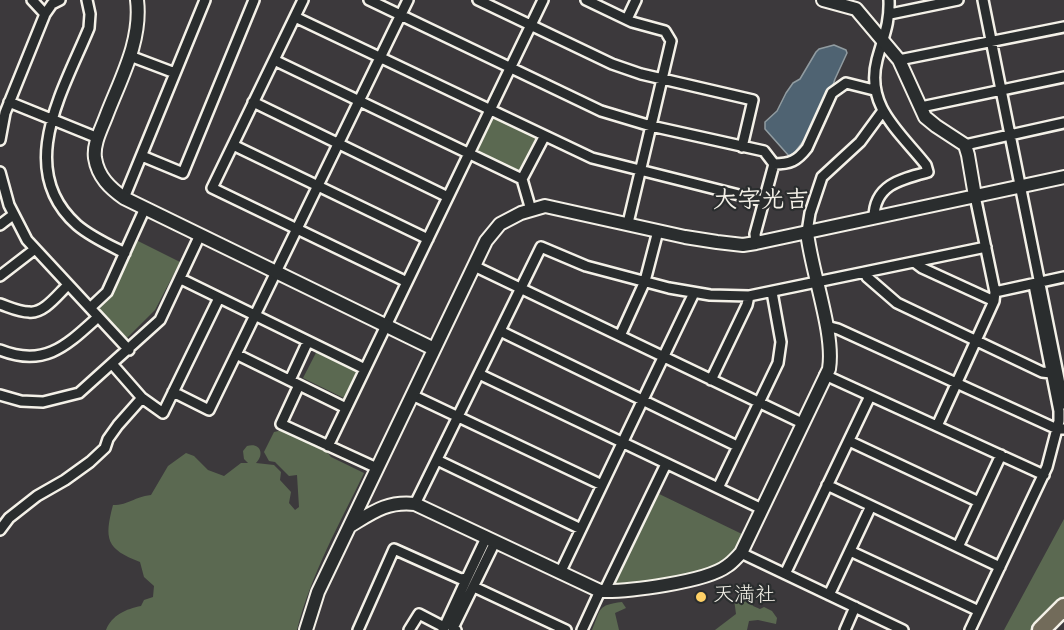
<!DOCTYPE html>
<html>
<head>
<meta charset="utf-8">
<style>
  body { margin:0 }
  canvas { display:block; background:#3c393c }
</style>
</head>
<body>
<canvas width="1064" height="630"></canvas>
<script>
const c = document.querySelector('canvas').getContext('2d');
c.lineJoin = 'round';
function paint(path, color) { c.fillStyle = color; c.fill(path, 'evenodd'); }
function strokePath(path, color, width, dash) { c.strokeStyle = color; c.lineWidth = width; c.lineCap = dash ? 'butt' : 'round'; c.setLineDash(dash || []); c.stroke(path); }
function label(font, color, halo, rows, align = 'center') {
  c.font = font + ' "Architects Daughter","Klee One",sans-serif'; c.lineWidth = 4.5; c.setLineDash([]); c.textBaseline = 'middle'; c.strokeStyle = halo; c.fillStyle = color; for (const [text, x, y, turn = 0] of rows) {
    c.save(); c.translate(x, y); c.rotate((+turn || 0) * Math.PI / 180); c.textAlign = isNaN(turn) ? turn : align; if (halo) c.strokeText(text, 0, 0); c.fillText(text, 0, 0); c.restore();
  }
}
const green = new Path2D(`
  M495,117L535,138L537,141L520,173L477,153L476,149L492,119Z
  M136,240L180,262L155,310L127,338L99,309L112,292Z
  M319,347L368,370L352,402L303,378Z
  M283,430L291,431L327,452L331,457L364,473C339,525 311,574 297,630H106C112,615 126,609 141,606L144,600L153,597L154,586L144,577L140,562C106,549 104,539 113,505C130,505 133,497 151,495L168,466L186,453L194,456L208,470L224,476L241,463H248L244,459L243,451L247,446C260,442 265,454 256,463L274,465L281,472L280,480L291,492L289,503L295,510L299,507L297,475L289,476L275,462L269,461L264,452L274,432Z
  M655,492L744,535C741,540 738,547 734,551C710,580 648,582 612,587L611,583Z
  M1064,519V598L1031,630H1004Z
  M740,598L750,600L753,606L760,609L764,607L772,611L777,618L776,624L758,620L749,621L747,630H715L736,614L734,599Z
  M622,602L626,608L615,613L619,630H592C601,609 597,605 622,602Z`);
const water = new Path2D(`
  M834,45L846,50L847,53L835,79L826,106L812,130L795,152L789,156L765,129V122L777,111L786,93L793,83L800,79L816,52L819,49Z`);
const street = new Path2D(`
  M32,0L45,14
  M87,0L90,14L89,28C64,89 14,169 77,225C91,237 109,245 125,253
  M303,0L212,188L407,282
  M369,0L601,111L651,126L764,151L774,164L755,234L756,243
  M478,0L612,64L641,74L753,100L742,147
  M586,0L632,22L665,31L671,41L628,223
  M983,0L1064,404
  M890,14L958,0
  M295,17L592,158L763,201
  M627,19L636,0
  M130,56L175,73
  M274,60L522,179
  M899,60L1064,27
  M9,102L98,138
  M253,102L448,197
  M921,107L1064,77
  M0,140L5,113L45,14L52,4L60,0
  M233,145L428,239
  M965,145L1064,123
  M142,156L183,173L254,0
  M774,164C790,164 797,161 807,148L832,93L846,83L874,90
  M0,172L9,205L27,240L129,350
  M124,198L205,0
  M531,210L522,179L544,137
  M874,218C874,185 901,179 928,172L926,165C900,132 865,106 877,60C883,37 890,24 889,0
  M0,225L13,215
  M807,232L810,213L822,177L860,142L882,112
  M914,262L922,268L994,301
  M474,266L802,423
  M865,272L867,277L897,303L1042,372L1051,373
  M0,276L35,249
  M181,279L365,369
  M995,292L1064,277
  M0,304C9,307 19,312 29,312C44,314 58,294 68,285
  M90,308L107,292L145,208
  M826,326L838,329L1057,429H1064
  M500,331L737,446
  M620,336L645,281L658,231
  M0,350C45,368 67,345 98,317
  M236,354L346,408
  M113,365L142,398L163,413L219,298
  M479,374L762,509
  M825,375L1044,475
  M290,380L308,341
  M711,380L747,305L749,296
  M299,385L281,424L377,468
  M173,392L209,410L408,0
  M0,395L21,401L43,402L79,393L160,320L200,235
  M412,395L602,485
  M937,426L994,301L995,292L975,196
  M849,441L979,502
  M328,446L543,0
  M437,460L581,529
  M827,485L1000,567
  M718,488L778,363L781,342L772,292
  M415,504L541,247L586,266L669,288L710,295L749,296L986,247
  M0,530L9,518L37,496L65,480L90,462L105,448L108,439L118,425L142,398
  M958,547L1001,455
  M850,551L979,611
  M741,553L903,630
  M560,573L694,293
  M785,574L870,396
  M474,587L566,630
  M604,592L666,464
  M829,595L871,506
  M358,630L394,549L461,579L467,578L486,538
  M409,630L419,614L444,627
  M443,630L467,578
  M456,630L453,628L495,542
  M582,630L600,591
  M845,630L855,607
  M970,630L1047,467L1059,421V411L1034,285`);
const secondary = new Path2D(`
  M137,0C142,40 121,78 107,114C102,128 93,143 95,158C98,177 110,188 124,198L434,349
  M823,0L856,9L899,60L925,117L936,126L965,145L968,155L975,196
  M350,526C373,512 387,501 415,504L600,591C627,592 706,582 727,566C732,563 737,557 741,553L829,369C835,333 811,271 807,232
  M306,630L318,592L486,241L500,224L521,213L545,206L685,237L717,242L743,245L756,243L1064,177`);
const highway = new Path2D(`
  M1041,630L1064,607`);
const markers = [
  [701,597,6,"#ffd166"]
];
const poiNames = [
  ["天満社",713,597]
];
const quarterNames = [
  ["大字光吉",761,202]
];
paint(green, '#5b6951');
paint(water, '#4f6372');
strokePath(water, '#919ca1', 1.5);
strokePath(street, '#f4f1e8', 14);
strokePath(secondary, '#f4f1e8', 16);
strokePath(highway, '#f4f1e8', 21);
strokePath(street, '#2a2d2e', 9);
strokePath(secondary, '#2a2d2e', 12);
strokePath(highway, '#726b5a', 16);
for (const [x, y, r, color] of markers) { const dot = new Path2D(); dot.arc(x, y, r, 0, 2 * Math.PI); c.fillStyle = color; c.fill(dot); strokePath(dot, '#2a2d2e', 2); }
label('21px', '#f4f1e8', '#2a2d2e', poiNames, 'left');
label('bold 24px', '#f4f1e8', '#2a2d2e', quarterNames);
</script>
</body>
</html>
